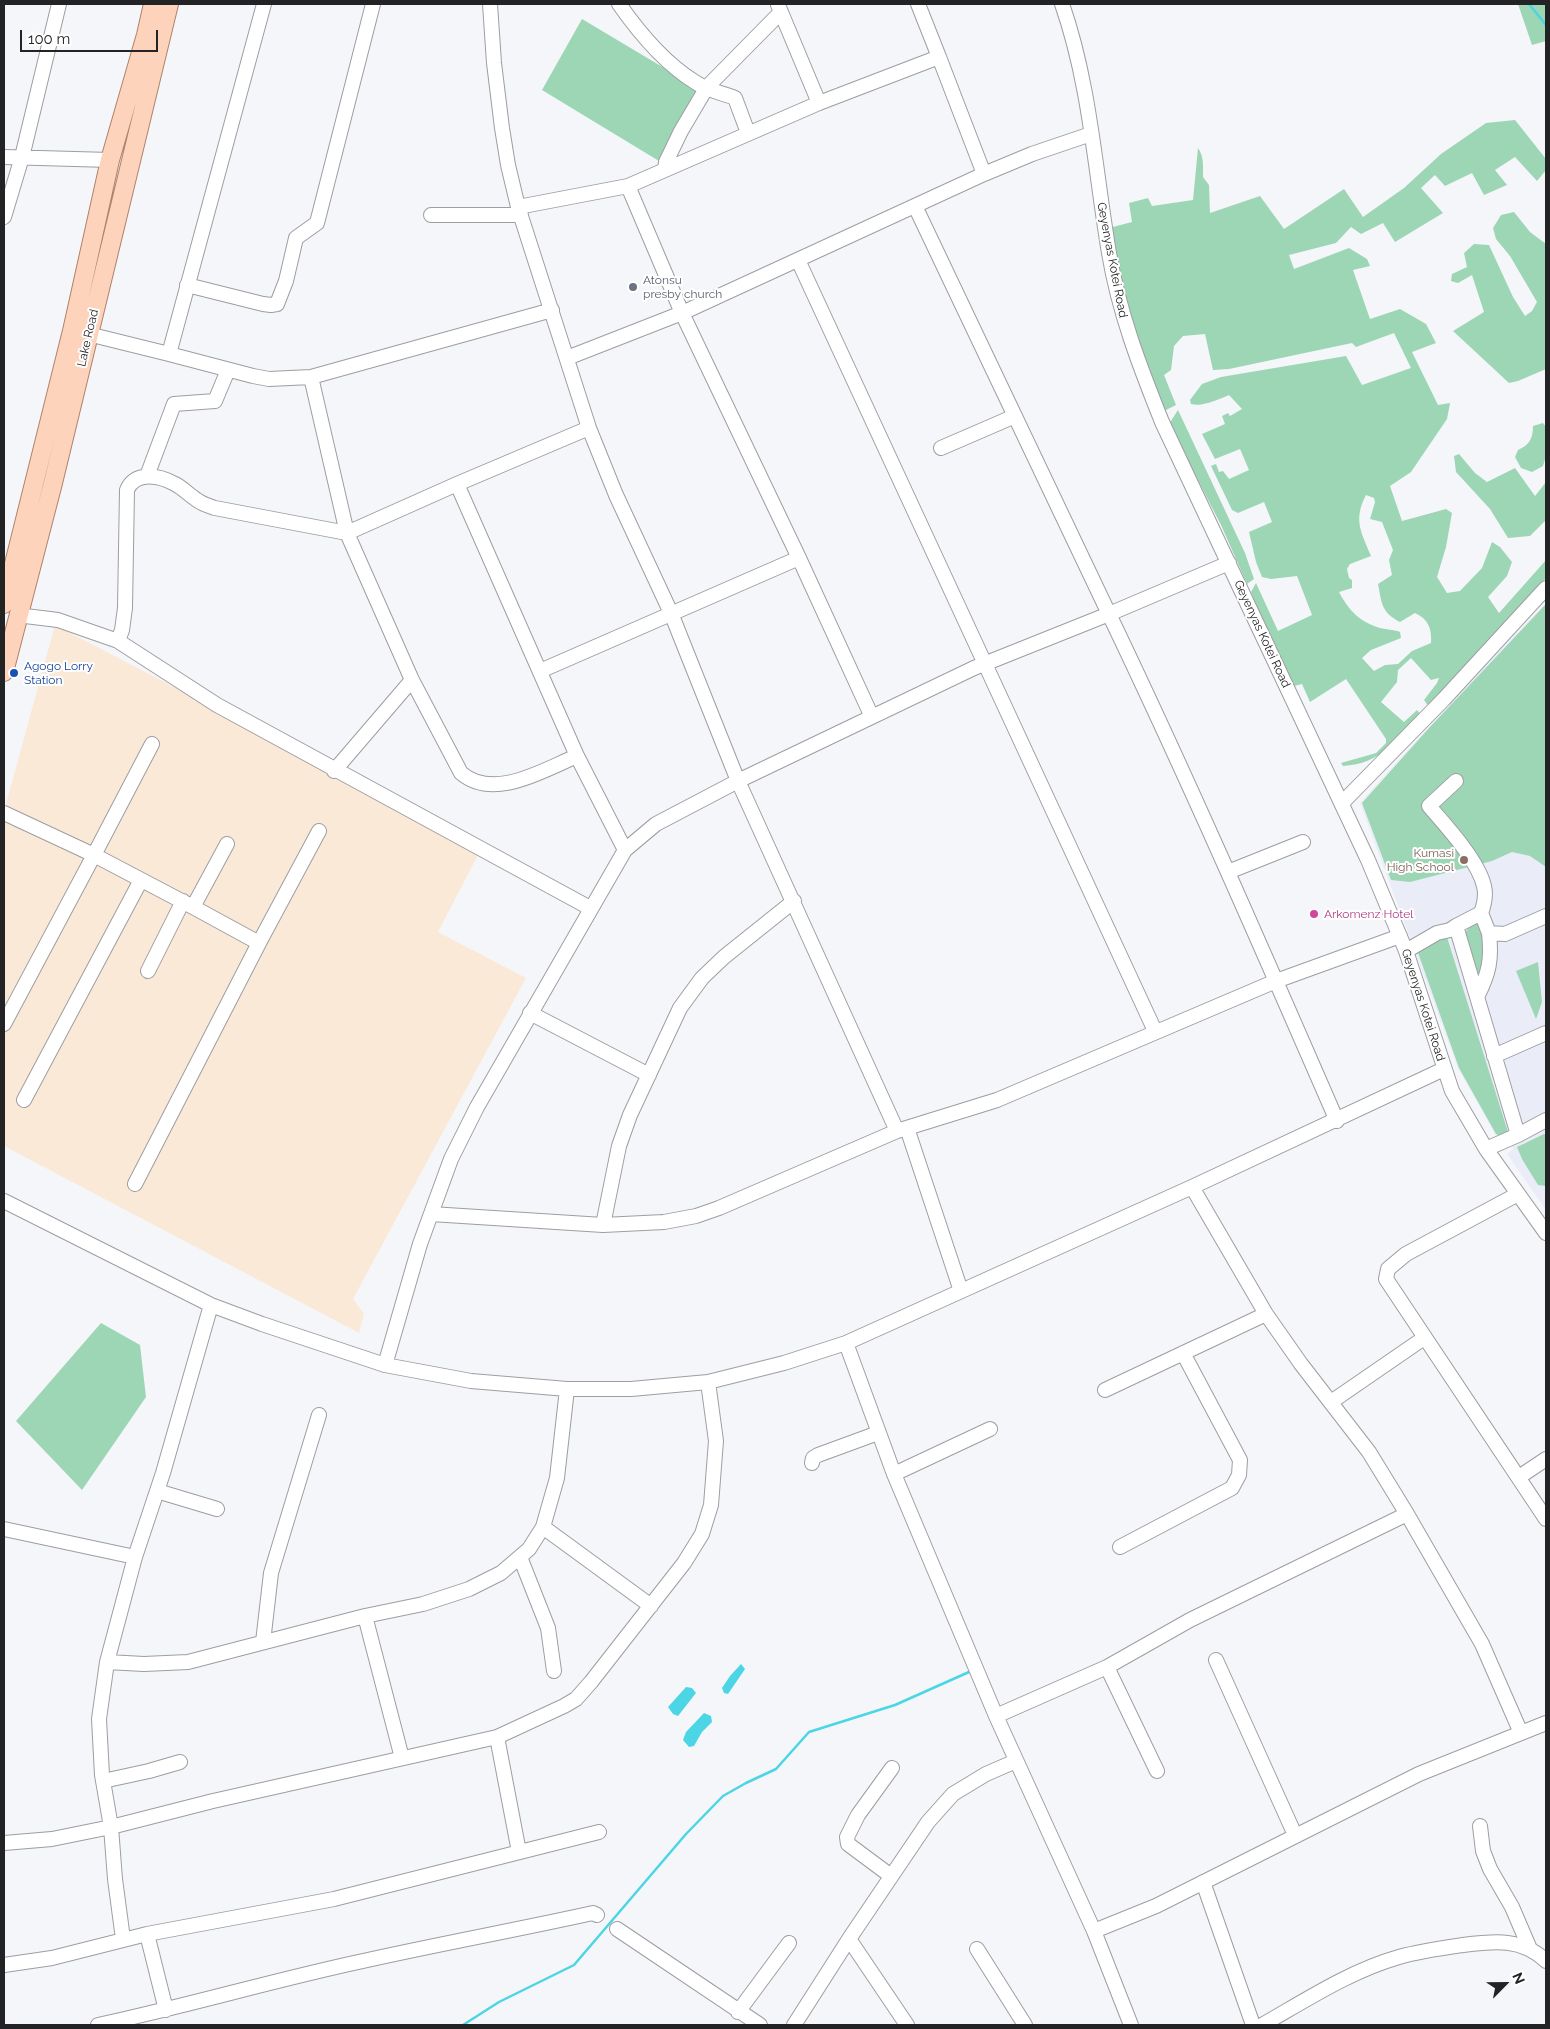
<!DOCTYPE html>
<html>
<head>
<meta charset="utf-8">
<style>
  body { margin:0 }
  #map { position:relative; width:1550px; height:2029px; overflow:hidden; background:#f5f6f9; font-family:Raleway,sans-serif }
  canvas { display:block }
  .frame { position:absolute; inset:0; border:5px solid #232325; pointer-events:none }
  .north { position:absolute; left:1480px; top:1959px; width:50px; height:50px; -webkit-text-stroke:4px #fff; paint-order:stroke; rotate:67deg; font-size:14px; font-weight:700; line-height:20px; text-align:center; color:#232325 }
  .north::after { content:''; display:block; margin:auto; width:18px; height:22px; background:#232325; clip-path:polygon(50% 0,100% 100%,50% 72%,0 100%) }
  .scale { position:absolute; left:20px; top:30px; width:138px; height:22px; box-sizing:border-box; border:2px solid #232325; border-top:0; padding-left:6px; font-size:15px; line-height:18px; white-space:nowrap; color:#232325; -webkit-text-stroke:4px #fff; paint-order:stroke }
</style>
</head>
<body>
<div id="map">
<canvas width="1550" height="2029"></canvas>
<div class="frame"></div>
<div class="north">N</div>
<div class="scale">100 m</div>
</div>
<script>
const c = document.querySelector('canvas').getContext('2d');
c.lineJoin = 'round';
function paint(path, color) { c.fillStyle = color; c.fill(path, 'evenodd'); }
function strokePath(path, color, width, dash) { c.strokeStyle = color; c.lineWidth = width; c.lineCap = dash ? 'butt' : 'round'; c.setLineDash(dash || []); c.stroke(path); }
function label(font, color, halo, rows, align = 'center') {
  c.font = font + ' Raleway,sans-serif'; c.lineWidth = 4; c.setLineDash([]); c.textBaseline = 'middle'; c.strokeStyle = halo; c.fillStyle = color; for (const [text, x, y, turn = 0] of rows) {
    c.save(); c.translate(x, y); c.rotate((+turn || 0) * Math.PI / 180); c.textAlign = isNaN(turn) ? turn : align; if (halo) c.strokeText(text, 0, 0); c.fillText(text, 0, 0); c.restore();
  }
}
const built = new Path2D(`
  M1546,603V1210L1507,1154L1513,1149L1509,1133L1500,1138L1496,1136L1458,1068L1360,803L1465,687Z`);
const industrial = new Path2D(`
  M55,625L178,689L311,764L479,853L438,932L526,978L353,1299L364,1314L359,1333L4,1146V811Z`);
const green = new Path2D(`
  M1518,4H1546V41L1532,45Z
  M582,19L701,90L659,161L542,90Z
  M1515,120L1546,159V170L1537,181L1515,157L1495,170L1507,185L1484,195L1472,173L1445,186L1435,175L1421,188L1443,213L1395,242L1383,223L1361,234L1351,227L1336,243L1289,255L1294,269L1349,248L1367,259L1370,266L1353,270L1370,319L1400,309L1426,324L1436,343L1412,352L1438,405L1450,403L1447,419L1411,472L1390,486L1402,521L1446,509L1452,513L1446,547L1437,577L1447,593L1460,591L1482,568L1492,542L1500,547L1512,562L1507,576L1488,597L1499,613L1546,560V578L1429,707L1424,700L1437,683L1439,678L1431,680L1411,658L1398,670L1397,682L1381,702L1404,722L1417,710L1421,715C1396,740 1381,764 1343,766L1341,763L1376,753L1386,743V739L1346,679L1310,702L1302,684L1290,687L1267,634L1251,592L1256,583L1278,631L1312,615L1297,576L1271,579L1262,577L1256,562L1249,532L1272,522L1264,502L1238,513L1232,510L1211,466L1216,464L1219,472L1223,471L1229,479L1249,470L1240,449L1215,459L1202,434L1225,424L1222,416L1228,413L1230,416L1242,409L1229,395C1219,399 1204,407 1191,404L1190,400L1202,384L1221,377L1346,356L1362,385L1411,368L1394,333L1356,347L1352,343L1229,369L1213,370L1205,334L1183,336L1174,346L1171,370L1164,375L1176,405L1162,412L1129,322L1109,228L1132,222L1129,203L1148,198L1152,206L1193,200L1198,148C1204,156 1203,167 1203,177L1209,185L1210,213L1260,196L1284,229L1344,189L1363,217L1404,188L1441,154L1486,123ZM1366,495L1374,498L1375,502L1370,519L1382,522L1393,550L1389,560L1392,575L1378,584C1382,604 1381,612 1400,622L1415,613C1428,619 1432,628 1431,643L1412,651L1398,664L1385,665L1374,671L1362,658L1371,650L1401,638L1400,632C1393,629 1387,630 1380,628C1360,622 1349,611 1339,592L1352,588V580L1349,578L1347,569L1350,564L1371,556C1361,532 1353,520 1366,495Z
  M1514,212L1530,232L1546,244V369L1518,381L1509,383L1453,331L1484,312L1472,275L1458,283L1451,281L1452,274L1467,267L1464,253L1474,244L1489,245L1513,297L1525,316L1532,311L1537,302L1510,256L1496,239L1493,228L1501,215Z
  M1178,410L1245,553L1254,579L1247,584L1221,525L1169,424Z
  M1543,423L1546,427V456L1543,466L1532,472L1521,468L1515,457L1518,450C1529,445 1533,439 1533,426Z
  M1459,454L1475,473L1487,482L1515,468L1535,496L1546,482V520L1530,536L1508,538L1490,509L1456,472L1454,456Z
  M1546,604V867L1530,856L1512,852L1492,861L1410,882L1391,880L1362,803L1430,727Z
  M1478,922L1489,947L1480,987L1465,933L1472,923Z
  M1446,934L1508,1132L1501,1136L1496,1134L1459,1068L1416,947Z
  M1538,962L1542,1002L1536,1019L1516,971Z
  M1544,1134L1546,1135V1186L1538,1185L1522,1159L1517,1147Z
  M101,1323L140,1345L146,1397L82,1490L16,1421Z`);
const water = new Path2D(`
  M741,1664L745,1669L728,1694L724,1693L722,1688L730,1676Z
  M686,1687L692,1688L696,1693L678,1716L673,1714L668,1707Z
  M704,1713L711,1716L712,1722L702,1732L694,1746L689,1747L683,1740L686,1732Z`);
const stream = new Path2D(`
  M1529,4L1546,25
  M463,2025L499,2002L574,1965L686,1834L723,1796L746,1783L776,1769L809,1732L895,1705L969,1672`);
const minor = new Path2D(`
  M619,4C640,34 664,63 695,82C706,90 722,93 735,98L748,133
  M918,4L939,57
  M1062,4C1090,84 1095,170 1109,253C1119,313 1140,367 1162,422L1368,860L1406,951L1452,1091L1486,1149L1546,1233
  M778,5L819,103
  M4,157L110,160
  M665,170L666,162L681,131L707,87L781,12
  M628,186L682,313L799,558L872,717
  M915,206L1109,614L1229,563
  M518,207L628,186L819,103L939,57L984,174
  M431,215H521
  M4,217L22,157L59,4
  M798,260L1155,1031
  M187,285L263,304L271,305L277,304L286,281L296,238L317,223L373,4
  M80,332L169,354L264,4
  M169,354L253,376L269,379L311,377L552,310
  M567,358L682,313L984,174L1032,154L1091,134
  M311,377L347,533L457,484L589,428
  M941,448L1015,416
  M147,476L174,404L215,401L228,370
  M457,484L577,756
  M17,615L58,620L118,641L217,705L590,908
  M118,641L122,630L125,608L127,490C135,471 159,475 175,484C183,488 189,495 197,500C202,504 209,506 215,508L347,533L412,680L461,773C494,801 543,770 577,756L625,850
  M540,671L799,558
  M334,771L412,680
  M1342,803L1444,699L1546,588
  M4,813L94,855L152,744
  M1228,872L1303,842
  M193,907L227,844
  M1481,913L1489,933L1505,934L1546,916
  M1456,926L1481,913C1484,905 1486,894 1484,886C1478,860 1446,826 1429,806L1456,781
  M1406,951L1437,933L1450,930L1456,926L1518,1135
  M148,971L183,901
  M1477,997C1489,973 1492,960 1489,933
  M530,1013L649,1075
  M4,1024L94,855L193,907L259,943L319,831
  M1494,1056L1546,1033
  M24,1100L141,880
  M1337,1121C1263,951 1189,781 1109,614L974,668L738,781L897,1131L997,1100L1276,981L1400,936
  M907,1128L961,1291
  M1486,1149L1518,1135L1546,1120
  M135,1184L259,943
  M1192,1187L1266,1314L1301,1364L1369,1452L1407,1514L1482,1644L1521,1733
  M1518,1194L1406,1254L1388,1269L1386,1279L1546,1519
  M4,1201L211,1305L262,1324L385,1365L471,1381L567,1389H631L708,1382L784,1363L846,1343L1192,1187L1444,1069
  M431,1214L603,1225L664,1222L696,1216L719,1208L897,1131
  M603,1225L619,1146L630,1115L680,1008L702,978L724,957L794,901
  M846,1343L894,1474L996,1716L1094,1931L1131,2025
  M385,1365L420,1244L451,1159L477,1107L625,850L656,824L738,781L671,613L616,495L589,428L518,207L508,165L502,128L494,63L490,4
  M1105,1390L1266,1314
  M1331,1402L1424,1338
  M812,1463L813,1458L818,1455L878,1433
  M894,1474L990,1429
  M1519,1477L1546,1459
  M157,1491L217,1509
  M543,1527L651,1606
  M4,1529L135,1557
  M1120,1547L1232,1488L1239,1475L1240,1460L1183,1353
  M520,1557L548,1628L554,1671
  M365,1616L402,1758
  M263,1642L271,1573L319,1415
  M1216,1660L1295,1835
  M107,1662L144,1664L188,1662L365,1616L423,1604L469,1589L501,1573L529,1549L543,1527L557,1478L567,1389
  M1107,1667L1157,1771
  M996,1716L1107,1667L1190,1620L1407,1514
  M497,1737L519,1852
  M103,1781L149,1771L180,1762
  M1480,1826L1483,1851L1490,1869L1512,1907L1530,1949
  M4,1843L52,1839L111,1827L213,1801L497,1737L564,1706L576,1699L591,1682L684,1563L702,1534L711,1505L716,1441L708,1382
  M891,1876L848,1844L847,1837L858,1815L892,1768
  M1203,1882L1253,2025
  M617,1929L760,2025
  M1094,1931L1156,1906L1419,1774L1546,1723
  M147,1934L166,2010
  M123,1939L115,1879L111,1827L102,1775L99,1719L107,1662L135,1557L163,1473L211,1305
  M849,1939L907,2025
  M977,1949L1025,2025
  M4,1965L52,1958L147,1934L334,1899L599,1832
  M738,2012L789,1943
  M98,2025C187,2006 274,1980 363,1961C439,1944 516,1930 593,1913L597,1915
  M794,2025L849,1939L928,1822L953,1794L986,1774L1016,1761
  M1262,2025C1306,2000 1350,1971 1399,1957C1420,1951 1442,1948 1463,1945C1495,1941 1522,1938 1546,1961`);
const major = new Path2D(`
  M4,604L72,331L110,160L146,35L153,4
  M4,672L53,483L169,4`);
const markers = [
  [633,287,5,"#6b7280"],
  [14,673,5,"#1a4fb4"],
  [1464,860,5,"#8d6e63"],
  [1314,914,5,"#d1479c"]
];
const streetNames = [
  ["Geyenyas Kotei Road",1112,260,79],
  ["Lake Road",88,338,-77],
  ["Geyenyas Kotei Road",1262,634,65],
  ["Geyenyas Kotei Road",1423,1005,72]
];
const worshipNames = [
  ["Atonsu",643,280],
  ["presby church",643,294]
];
const transitNames = [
  ["Agogo Lorry",24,666],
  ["Station",24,680]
];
const educationNames = [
  ["Kumasi",1454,853],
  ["High School",1454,867]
];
const hotelNames = [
  ["Arkomenz Hotel",1324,914]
];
paint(built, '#eaedf8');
paint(industrial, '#fbe9d8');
paint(green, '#9dd6b5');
paint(water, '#4bd5e5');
strokePath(stream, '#4bd5e5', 2.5);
strokePath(minor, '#9d9ea1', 16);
strokePath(major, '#af826a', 20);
strokePath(minor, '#fff', 14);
strokePath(major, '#fdd3bc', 18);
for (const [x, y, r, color] of markers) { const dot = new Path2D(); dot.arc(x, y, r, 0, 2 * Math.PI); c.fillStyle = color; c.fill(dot); strokePath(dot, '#fff', 2); }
label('12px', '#232325', '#fff', streetNames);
label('12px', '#5b616d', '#fff', worshipNames, 'left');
label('12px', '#164399', '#fff', transitNames, 'left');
label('12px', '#785e54', '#fff', educationNames, 'right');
label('12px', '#b23c85', '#fff', hotelNames, 'left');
</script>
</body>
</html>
